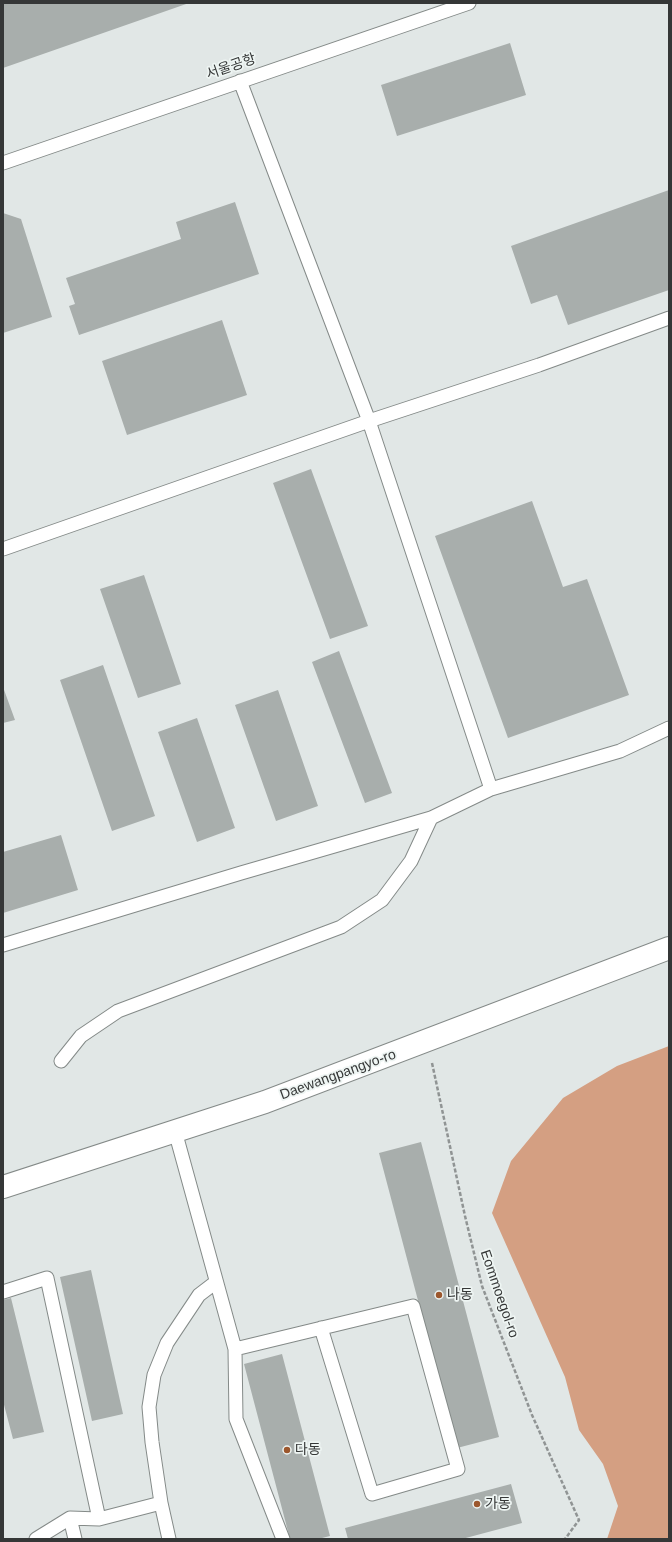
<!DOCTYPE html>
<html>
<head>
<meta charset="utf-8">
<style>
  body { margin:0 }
  #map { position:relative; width:672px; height:1542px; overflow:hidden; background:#e1e7e6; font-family:Arial,sans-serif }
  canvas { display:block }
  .frame { position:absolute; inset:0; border:4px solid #353737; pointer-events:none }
</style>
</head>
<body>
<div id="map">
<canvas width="672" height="1542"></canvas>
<div class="frame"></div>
</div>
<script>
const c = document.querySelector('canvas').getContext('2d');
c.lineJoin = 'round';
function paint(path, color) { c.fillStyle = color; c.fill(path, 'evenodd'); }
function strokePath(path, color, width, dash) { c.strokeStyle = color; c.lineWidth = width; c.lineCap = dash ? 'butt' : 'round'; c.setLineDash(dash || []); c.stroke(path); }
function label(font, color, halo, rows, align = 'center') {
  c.font = font + ' Arial,"Noto Sans KR",sans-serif'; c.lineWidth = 3.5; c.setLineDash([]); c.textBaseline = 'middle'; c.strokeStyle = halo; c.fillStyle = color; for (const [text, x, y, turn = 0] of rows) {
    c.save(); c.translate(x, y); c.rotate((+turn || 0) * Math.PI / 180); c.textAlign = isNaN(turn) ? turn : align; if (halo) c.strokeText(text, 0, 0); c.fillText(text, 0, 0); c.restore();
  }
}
const forest = new Path2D(`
  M669,1046V1539H607L618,1506L603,1464L579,1430L565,1377L492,1213L511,1161L563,1098L617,1066Z`);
const building = new Path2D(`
  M3,3H189L3,68Z
  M510,43L526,95L397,136L381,85Z
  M669,190V290L568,325L557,295L531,304L511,246Z
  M235,202L259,274L79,335L69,306L75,304L66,278L181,239L176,222Z
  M3,213L21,219L52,317L3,333Z
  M222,320L247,395L127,435L102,361Z
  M311,469L368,626L330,639L273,483Z
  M532,501L563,587L587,579L629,695L508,738L435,536Z
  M144,575L181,684L138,698L100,589Z
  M339,651L392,793L365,803L312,662Z
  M103,665L155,816L112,831L60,680Z
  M3,687L15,720L3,723Z
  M278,690L318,806L276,821L235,705Z
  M197,718L235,828L197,842L158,732Z
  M61,835L78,890L3,913V852Z
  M421,1142L499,1437L457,1448L379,1153Z
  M91,1270L123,1414L92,1421L60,1277Z
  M11,1298L44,1432L13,1439L3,1401V1300Z
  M282,1354L330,1536L318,1539H290L244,1364Z
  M511,1484L522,1523L462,1539H348L345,1528Z`);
const path = new Path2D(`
  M432,1063L465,1216L482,1286L532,1415L579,1520L565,1539`);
const service = new Path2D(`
  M3,163L469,3
  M3,549L369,421L539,365L669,318
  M491,789L620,751L669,728
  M3,945L241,873L431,818L491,789L369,421L240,81
  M61,1061L81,1036L118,1011L341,927L382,900L411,861L431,818
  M175,1131L235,1349L236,1419L283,1539
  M3,1292L47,1278L99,1519
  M235,1349L413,1306L458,1469L372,1494L321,1328
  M161,1503L152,1442L149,1407L154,1375L167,1343L199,1295L216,1282
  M70,1518L75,1539
  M36,1539L70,1518L99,1519L161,1503L169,1539`);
const primary = new Path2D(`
  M3,1187L265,1102L669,948`);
const markers = [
  [439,1295,4,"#9c572d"],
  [287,1450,4,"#9c572d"],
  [477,1504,4,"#9c572d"]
];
const streetNames = [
  ["서울공항",231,67,-19],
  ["Daewangpangyo-ro",338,1075,-20],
  ["Eommoegol-ro",499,1294,71]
];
const poiNames = [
  ["나동",447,1295],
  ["다동",295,1450],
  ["가동",485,1504]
];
paint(forest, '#d49f82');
paint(building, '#a8aeac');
strokePath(service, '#848a88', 15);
strokePath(primary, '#848a88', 24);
strokePath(path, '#909494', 2.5, [4, 2]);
strokePath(service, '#fff', 13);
strokePath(primary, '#fff', 22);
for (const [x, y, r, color] of markers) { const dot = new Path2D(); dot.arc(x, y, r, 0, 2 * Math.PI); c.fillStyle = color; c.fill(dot); strokePath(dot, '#eef5f3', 1.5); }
label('14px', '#353737', '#eef5f3', streetNames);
label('14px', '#353737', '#eef5f3', poiNames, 'left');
</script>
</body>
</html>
